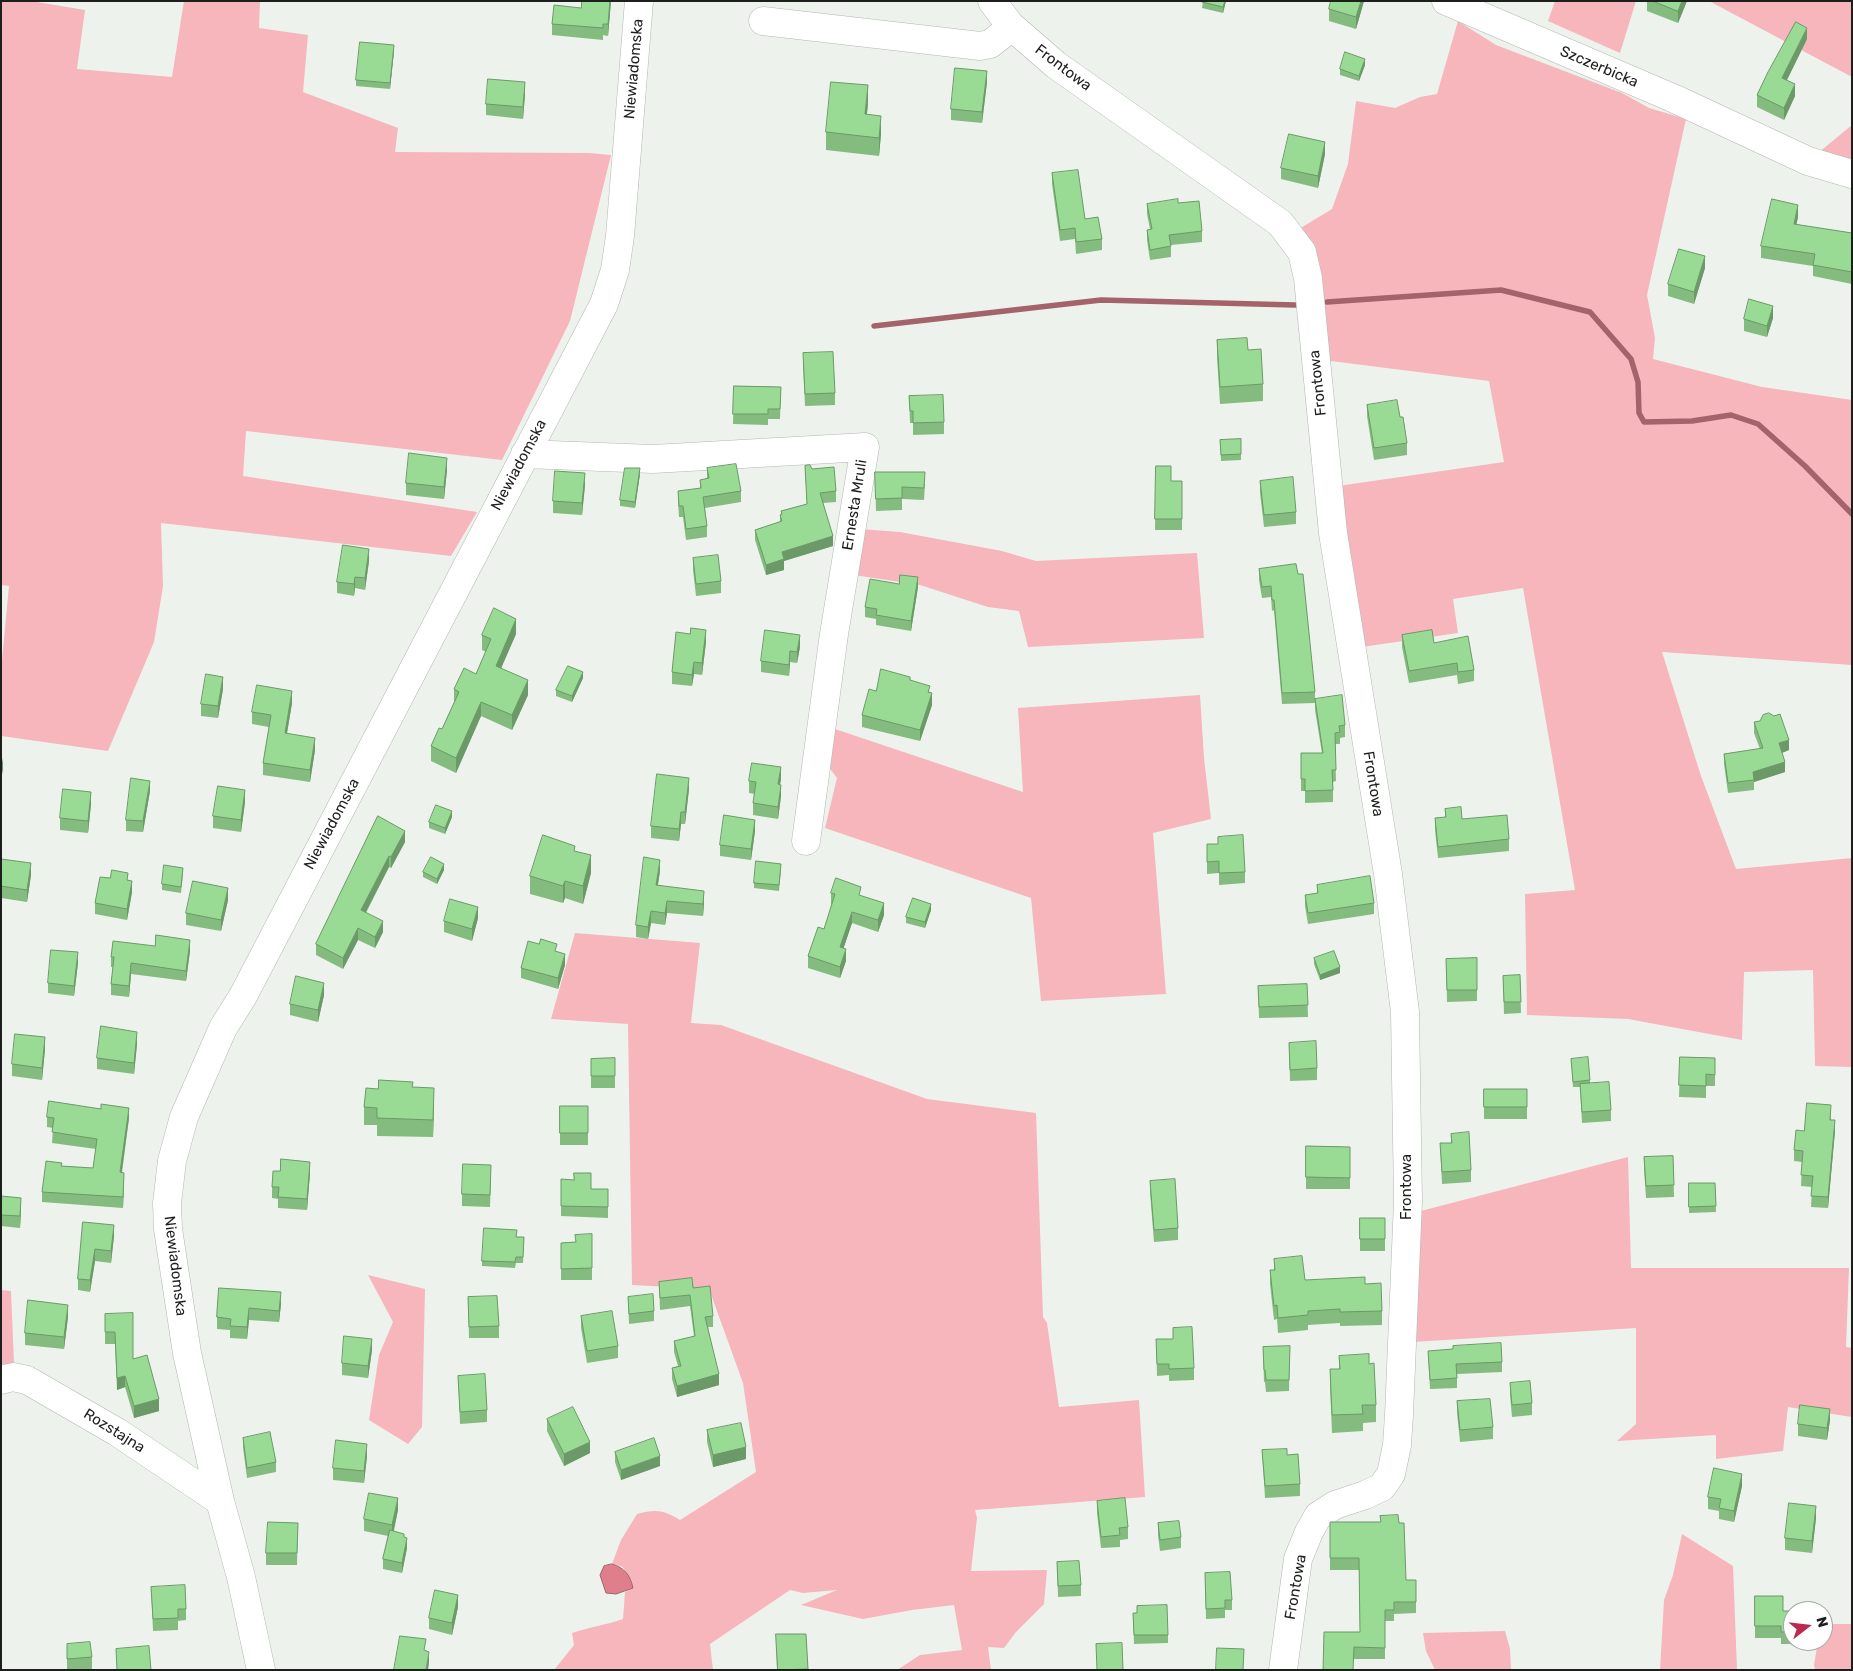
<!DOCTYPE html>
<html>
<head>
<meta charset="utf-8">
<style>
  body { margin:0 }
  #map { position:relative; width:1853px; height:1671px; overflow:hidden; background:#edf3ec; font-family:Rubik,sans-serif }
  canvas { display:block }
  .frame { position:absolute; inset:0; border:2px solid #1d1f1d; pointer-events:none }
  .north { position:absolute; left:1783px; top:1601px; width:50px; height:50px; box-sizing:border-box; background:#fefffe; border:1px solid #a4a5a4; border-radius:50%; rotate:74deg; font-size:14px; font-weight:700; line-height:20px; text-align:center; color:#1d1f1d }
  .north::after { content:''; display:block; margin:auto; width:18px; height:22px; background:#ba294e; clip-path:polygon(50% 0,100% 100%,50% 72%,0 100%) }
</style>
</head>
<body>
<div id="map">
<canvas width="1853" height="1671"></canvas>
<div class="frame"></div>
<div class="north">N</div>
</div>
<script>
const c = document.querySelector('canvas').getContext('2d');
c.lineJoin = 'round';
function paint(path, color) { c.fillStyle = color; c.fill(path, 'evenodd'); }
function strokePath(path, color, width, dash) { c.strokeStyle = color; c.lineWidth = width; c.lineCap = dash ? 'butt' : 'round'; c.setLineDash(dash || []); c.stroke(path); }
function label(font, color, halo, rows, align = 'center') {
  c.font = font + ' Rubik,sans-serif'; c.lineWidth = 4.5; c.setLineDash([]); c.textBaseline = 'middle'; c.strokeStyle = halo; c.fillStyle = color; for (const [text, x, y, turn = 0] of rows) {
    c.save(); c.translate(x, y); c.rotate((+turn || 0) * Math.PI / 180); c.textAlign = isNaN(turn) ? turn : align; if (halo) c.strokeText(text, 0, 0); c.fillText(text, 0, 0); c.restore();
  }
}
const green = new Path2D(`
  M1,1H31L85,10L77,69L172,77L184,1H260L259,28L308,35L303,92L398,128L395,152L589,153L611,155L570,321L502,460L246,431L243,476L477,512L451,556L161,523L163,586L154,642L108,751L1,736V671L9,586L1,585Z
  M1555,1H1636L1620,53L1548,21Z
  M1709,1H1852V77Z
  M1458,21L1496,45L1622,93L1649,108L1686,119L1647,295L1655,338L1653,359L1762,387L1852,400V665L1662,652L1701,776L1736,869L1852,858V1067L1815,1066L1813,970L1744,972L1742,1040L1628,1019L1527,1015L1525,894L1575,890L1523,588L1453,599L1458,633L1362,647L1338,486L1504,462L1489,381L1323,360L1325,315L1314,257L1299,229L1332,209L1348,164L1356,101L1395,108L1420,97L1437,94Z
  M1852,125V165L1818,153Z
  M860,529L900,532L1002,551L1036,561L1197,553L1204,638L1028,647L1019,611L988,607L920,585L854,575Z
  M1200,695L1204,758L1211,819L1153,833L1166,994L1041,1001L1031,898L825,828L837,778L825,762L829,727L1023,792L1018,708Z
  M575,933L700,943L691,1023L721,1025L927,1099L1036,1113L1043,1317L1047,1323L1059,1407L1139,1400L1145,1497L975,1510L977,1518L971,1571L1047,1570L1044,1604L1016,1632L1004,1648L988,1647L991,1670H897L920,1655L962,1650L954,1605L912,1610L863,1619L801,1605L837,1590L803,1593L790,1590L710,1644L713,1670H554L574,1645L572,1633C589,1627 606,1625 623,1619L625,1592L633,1588L623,1567L612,1564L621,1540L637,1514C656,1509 664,1510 680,1520L756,1472L743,1383L709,1289L632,1285L628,1024L551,1019Z
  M1628,1157L1631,1268H1849L1846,1347L1852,1348V1417L1788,1407L1783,1451L1716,1459V1435L1617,1441L1636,1424V1328L1413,1342L1417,1212Z
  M368,1275L425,1289L422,1427L408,1444L369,1420L379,1355L393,1322Z
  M1,1290L11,1291L14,1363L1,1365Z
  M1682,1534L1733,1566L1737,1670H1660L1664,1600L1673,1575Z
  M1823,1624H1852V1670H1815L1814,1665L1818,1641H1823Z
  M1505,1631L1510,1649L1511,1670H1435L1426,1651L1423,1633Z`);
const water = new Path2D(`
  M612,1564C625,1568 630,1575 633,1588L616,1594L606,1593L600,1575L604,1566Z`);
const stream = new Path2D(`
  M1327,302L1501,290L1590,312L1631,359L1638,382L1639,413L1644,422L1692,421L1731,415L1758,424L1805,466L1852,514
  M874,326L1101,300L1295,305`);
const minor = new Path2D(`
  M992,1L1010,25L1056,65L1280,223L1302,252L1308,278L1333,533L1388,874L1405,1012L1408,1201L1399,1415L1397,1445L1391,1474L1382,1487L1365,1495L1335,1505L1318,1516L1309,1532L1298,1559L1283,1670
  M1446,1L1675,99L1808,161L1852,174
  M763,21L980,46L990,44L1012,27
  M525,454L653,459L865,447L834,634L806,841
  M1,1380L13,1377L27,1380L117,1432L220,1501
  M261,1670L241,1577L220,1501L187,1353L168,1229L167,1203L172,1161L184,1117L223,1028L243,996L604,304L615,270L620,236L639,1`);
const wall = new Path2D(`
  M611,1L608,36L603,35V40L552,35V24L581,8Z
  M1203,1H1226L1223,13L1202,8Z
  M1364,1L1356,29L1329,21V9Z
  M1647,1H1687L1678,23L1647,11Z
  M1807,39L1787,80L1795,96L1784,120L1757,107V95Z
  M394,51L390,89L356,86V80Z
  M1365,65L1359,81L1340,75V69Z
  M987,82L982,123L951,120V109Z
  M525,94L523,119L486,115V104Z
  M868,103L867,114L881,134L879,156L826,150V132Z
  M1325,154L1318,188L1281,179V168Z
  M1052,173L1085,219L1102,239V250L1076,254L1075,239L1060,241L1052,184Z
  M1178,203L1202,231V242L1171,245V257L1150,260L1147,240V230L1150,229L1147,214V204Z
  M1798,217L1796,225L1852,233V284L1813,276V266L1761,258V246Z
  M1705,268L1694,304L1668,296V284Z
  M1773,318L1767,337L1744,331V319Z
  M1217,340L1248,350L1263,384V401L1220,404L1217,357Z
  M803,364L835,393V405L805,406Z
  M734,386L781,387L780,419H768V425L733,424Z
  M909,396L944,422V434L913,435V423H910Z
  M1367,405L1407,443V455L1374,460L1367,416Z
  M1241,439V460L1221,461L1220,440Z
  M805,466L812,469L836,491V502L823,503L833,546L784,561V570L766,575L755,540V530L780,522V515L781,514V511L807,504Z
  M1156,466L1171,481H1182V530H1155Z
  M707,468L741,491V502L705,508L707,526V537L686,540L683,517H679L678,502V491L700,489V480L707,479Z
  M447,470L444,499L406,495V483Z
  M875,472L925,484L924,500L902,499V510L876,511Z
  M640,474L635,508L620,506V500Z
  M1260,481L1296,512V524L1264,527L1260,493Z
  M585,485L582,515L553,513V501Z
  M693,558L721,581V593L696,596L693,570Z
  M369,561L365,590L355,588L354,596L337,593V582Z
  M1296,564L1315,692V698L1345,725V737L1340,738V744H1335L1336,781L1333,782V802L1305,803V791H1301V753H1322L1315,710V703L1282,704L1274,610L1272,611L1271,597L1262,598L1259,580V569Z
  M918,587L911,631L876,625V619L865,617V607Z
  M516,634L501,668L528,695L512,730L481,716L456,773L431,761V746L442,729L454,703V689L476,674L486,652L482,650V635Z
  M1402,635L1434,643L1474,670V681L1458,684L1457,675L1409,683L1402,647Z
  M706,642L702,675L694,674L692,686L672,684V672Z
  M800,647L797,663L790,662L789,676L761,672V661Z
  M583,678L572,702L556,696V690Z
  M910,680L930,692L932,705L920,741L862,727V715L876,691Z
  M223,689L218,718L201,716V704Z
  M292,703L287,733L315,750L310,782L263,775V763L269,727L252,724V712Z
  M1754,722L1789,750L1782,753L1785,772L1754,782V790L1728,793L1724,764V754L1760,749L1754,733Z
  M781,779L780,784L781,796L778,819L753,815V803L755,794L749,793V781Z
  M689,789L685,824H681L679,841L651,838V826Z
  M150,791L143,832L126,831V820Z
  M245,802L241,832L213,828V816Z
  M91,804L88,833L60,830V818Z
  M1445,809L1462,819L1509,839V851L1438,858L1435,830V818L1445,817Z
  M378,816L405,842L391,868L389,867L366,913L383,932L375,948L358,940L343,969L316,955V944Z
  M452,817L445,834L429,828V822Z
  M755,831L751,860L720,856V845Z
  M1207,844L1245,872V883L1219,885V873L1207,874Z
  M575,851L591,873L583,904L565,898L563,903L530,894V876Z
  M1,859L31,875L27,902L1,898Z
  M444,870L437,884L423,877V872Z
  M781,870L779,891L754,888V883Z
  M660,871L658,885L704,903L703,916L667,913L665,925L651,923L648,939L636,937V925Z
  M183,874L181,893L162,890V884Z
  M110,878L128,880L132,892L127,920L95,914V903Z
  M1317,885L1374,903V914L1308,924L1305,906V895L1317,893Z
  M831,893L861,896L884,915L878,932L852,923L843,949L846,961L840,978L808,968V956L824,929L832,904H831Z
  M228,900L221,931L186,925V913Z
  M931,910L925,928L906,923V917Z
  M478,918L472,941L444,932V921Z
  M190,951L186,981L131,974L129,997L111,995V984L113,967H111V957Z
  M557,952L565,965L558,989L521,978V968Z
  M1314,958L1340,973L1320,980L1314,964Z
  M1477,958V1001L1447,1002L1446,959Z
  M78,963L74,996L48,993V983Z
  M1520,975L1521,1013L1504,1014L1503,976Z
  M1307,984L1308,1017L1259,1018L1258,986Z
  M324,995L318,1022L290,1015V1004Z
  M1289,1043L1317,1068V1080L1290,1081Z
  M137,1044L134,1074L97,1069V1058Z
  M45,1049L42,1080L12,1076V1064Z
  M1680,1057L1715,1058V1086H1706V1098L1679,1097Z
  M615,1058V1088H591V1059Z
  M1571,1059L1590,1080V1084L1611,1110V1121L1582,1123L1580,1087H1573Z
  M413,1087L434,1106L433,1137L377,1136V1125H364V1107L378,1089Z
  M1484,1089H1527V1119H1484Z
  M560,1106H588V1145H560Z
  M1831,1116V1120L1835,1131L1828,1208L1811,1207L1812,1187L1801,1186L1802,1162L1794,1161V1150L1804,1131Z
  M47,1117L129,1118L122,1173L124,1183L123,1208L42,1202V1192L62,1166L93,1168L96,1149L52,1143L53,1128L47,1127Z
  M1451,1134L1471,1170V1182L1442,1184L1440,1143H1451Z
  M1306,1146L1350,1147V1189H1306Z
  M1673,1156L1674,1197L1646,1198L1644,1169V1157Z
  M310,1173L307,1210L278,1208V1199L272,1198V1187Z
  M491,1177L490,1207L462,1206V1194Z
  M561,1179L591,1189H608V1218L561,1216Z
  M1150,1181L1178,1228V1240L1154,1242L1150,1192Z
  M1689,1183H1715L1716,1212L1689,1213Z
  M1,1196L21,1210L20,1228L1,1226Z
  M1360,1218H1385V1251H1360Z
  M83,1222L114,1236L111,1263L95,1261L90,1292L78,1290V1279Z
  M592,1234V1280H561V1243L576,1242Z
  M516,1237H524L523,1263H516L515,1268L482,1266V1261Z
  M1274,1259L1305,1280L1365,1284L1382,1311V1325L1340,1326V1323L1308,1325V1330L1278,1333L1277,1319L1274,1320L1270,1284V1270H1274Z
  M659,1282L693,1288L713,1316V1327H708L719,1385L677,1397L672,1379V1368L678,1366L674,1352V1341L694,1336L690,1306L660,1310Z
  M219,1288L281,1304L279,1322L249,1320L247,1339L230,1338V1330L217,1329V1317Z
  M468,1297L499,1326V1338H469Z
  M628,1297L654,1311V1321L629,1324Z
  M105,1314L133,1359L159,1411L134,1418L125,1387L117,1390L115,1344H105Z
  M581,1316L618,1346V1358L587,1363L581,1328Z
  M68,1317L64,1349L25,1345V1333Z
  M1156,1339H1173L1194,1368V1380L1169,1381V1375L1157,1376Z
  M1290,1346L1289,1391L1266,1392L1265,1382H1264L1263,1347Z
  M372,1350L368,1378L342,1375V1363Z
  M1428,1351L1502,1362V1372L1457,1374V1388L1430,1389Z
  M1339,1356L1369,1364L1376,1405V1422L1363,1423V1431L1332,1433L1330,1386V1369H1339Z
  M458,1376L487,1410V1422L460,1424Z
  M1510,1383L1532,1403V1415L1512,1417L1510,1395Z
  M1457,1401L1493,1427V1439L1460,1442L1457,1413Z
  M547,1419L590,1453L564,1466L547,1431Z
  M1830,1420L1827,1440L1798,1436V1424Z
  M707,1430L746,1459L713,1467L707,1442Z
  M243,1438L276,1462V1472L247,1478L243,1448Z
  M1262,1450L1287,1455L1300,1484V1496L1265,1498Z
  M615,1452L660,1466L621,1480L615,1462Z
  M367,1456L364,1483L333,1480V1468Z
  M1742,1486L1734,1522L1719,1519V1511L1708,1509V1497Z
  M1097,1501L1128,1527V1539L1120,1540V1547L1101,1548L1097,1513Z
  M398,1510L394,1531L407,1548L402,1573L383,1569V1559L388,1536L364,1531V1519Z
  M1816,1518L1812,1553L1785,1550V1538Z
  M1330,1522L1399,1523L1406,1580H1416V1613L1394,1614V1621H1385V1659H1354L1324,1632H1360L1359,1570H1330Z
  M298,1523L297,1565H266V1553Z
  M1158,1523L1181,1537V1548L1160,1551L1158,1535Z
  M1057,1562L1081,1585V1596L1058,1597Z
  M1205,1573L1232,1600V1610H1225V1618L1206,1619Z
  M151,1587L186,1609V1620L178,1621V1630L153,1631Z
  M458,1607L452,1635L429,1629V1618Z
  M1783,1611L1791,1616H1793V1641H1812V1644H1781V1638H1755V1626Z
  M1133,1613L1168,1635V1643L1134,1644Z
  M776,1634H806L808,1670H777Z
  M67,1644L92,1657V1669L67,1670Z`);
const shadedWall = new Path2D(`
  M610,1H611L608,36V24Z
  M1225,1H1226L1223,13V7Z
  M1361,1H1364L1356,29V17Z
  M1682,1H1687L1678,23V11Z
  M1807,28V39L1782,90V78Z
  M394,45V51L390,89V83Z
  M1365,59V65L1359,81V76Z
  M987,71V82L982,123V112Z
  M525,82V94L523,119V107Z
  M1795,84V96L1784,120V108Z
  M868,85V103L865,132V114Z
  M881,116V134L879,156V138Z
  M1325,142V154L1318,188V176Z
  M1798,205V217L1794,236V224Z
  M1705,256V268L1694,304V292Z
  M1773,306V318L1767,337V326Z
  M447,458V470L444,499V487Z
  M640,468V474L635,508V502Z
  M585,473V485L582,515V503Z
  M833,536V546L784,561V570L766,575V565L782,552Z
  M369,549V561L365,590V578Z
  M355,577V588L354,596V584Z
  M918,577V587L911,631V621Z
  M516,619V634L496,680V666Z
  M706,630V642L702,675V663Z
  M800,635V647L797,663V652Z
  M790,651V662L789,676V665Z
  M694,662V674L692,686V675Z
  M583,672V678L572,702V696Z
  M223,677V689L218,718V706Z
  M528,680V695L512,730V715Z
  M292,691V703L285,745V733Z
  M932,693V705L920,741V730Z
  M481,702V716L456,773V758Z
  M315,738V750L310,782V770Z
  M1789,740V750L1779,754V743Z
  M3,758V770L1,779V767Z
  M1785,762V772L1754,782L1753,772Z
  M781,767V779L778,796V784Z
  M689,778V789L685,824V812Z
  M150,781V791L143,832V821Z
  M781,785V796L778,819V807Z
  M245,790V802L241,832V820Z
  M91,792V804L88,833V821Z
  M452,811V817L445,834V828Z
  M681,812V824L679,841V829Z
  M755,820V831L751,860V849Z
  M405,831V842L391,868V857Z
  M591,855V873L583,904V886Z
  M389,856V867L361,921V910Z
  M660,860V871L656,896V885Z
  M31,863V875L27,902V890Z
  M444,864V870L437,884V879Z
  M132,881V892L127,920V909Z
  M565,881V898L563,903V886Z
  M228,888V900L221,931V920Z
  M704,891V903L703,916V904Z
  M667,901V913L665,925V913Z
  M884,903V915L878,932V920Z
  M931,904V910L925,928V922Z
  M478,907V918L472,941V929Z
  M651,911V923L648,939V927Z
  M852,912V923L840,959V947Z
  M383,921V932L375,948V937Z
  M358,928V940L343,969V958Z
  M190,940V951L186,981V971Z
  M846,949V961L840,978V967Z
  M78,952V963L74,996V986Z
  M565,954V965L558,989V978Z
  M131,963V974L129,997V986Z
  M1340,967V973L1320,980V975Z
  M324,983V995L318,1022V1010Z
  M137,1032V1044L134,1074V1063Z
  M45,1037V1049L42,1080V1068Z
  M434,1088V1106L433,1137V1120Z
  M129,1108V1118L120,1183V1172Z
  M1835,1120V1131L1828,1208V1197Z
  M310,1162V1173L307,1210V1199Z
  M124,1173V1183L123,1208V1197Z
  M21,1198V1210L20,1228V1216Z
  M114,1225V1236L111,1263V1251Z
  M95,1249V1261L90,1292V1280Z
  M281,1292V1304L279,1322V1311Z
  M68,1305V1317L64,1349V1337Z
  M249,1308V1320L247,1339V1327Z
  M372,1339V1350L368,1378V1366Z
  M719,1374V1385L677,1397V1386Z
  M125,1376V1387L117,1390V1378Z
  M159,1399V1411L134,1418V1406Z
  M1830,1409V1420L1827,1440V1428Z
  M590,1442V1453L564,1466V1454Z
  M367,1444V1456L364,1483V1471Z
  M746,1447V1459L713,1467V1455Z
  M660,1456V1466L621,1480V1470Z
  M1742,1474V1486L1734,1522V1511Z
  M398,1498V1510L392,1537V1525Z
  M1816,1506V1518L1812,1553V1541Z
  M407,1538V1548L402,1573V1563Z
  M458,1595V1607L452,1635V1623Z
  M429,1652V1663L428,1670H426Z`);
const building = new Path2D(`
  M582,1H610L608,24H603V28L552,24L554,5L581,8Z
  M1203,1H1225L1223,7L1202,2Z
  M1331,1H1361L1356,17L1329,9Z
  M1653,1H1682L1678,11Z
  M1796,22L1807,28L1782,78L1795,84L1784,108L1757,95L1768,72Z
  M360,42L394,45L390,83L356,80Z
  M1345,52L1365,59L1359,76L1340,69Z
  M955,68L987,71L982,112L951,109Z
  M488,79L525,82L523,107L486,104Z
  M831,82L868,85L865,114L881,116L879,138L826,132Z
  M1289,134L1325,142L1318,176L1281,168Z
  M1078,170L1085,219L1098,217L1102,239L1076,242L1075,228L1060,230L1052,173Z
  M1178,199V203L1199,201L1202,231L1169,235L1171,246L1150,250L1147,230L1152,229L1147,204Z
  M1772,199L1798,205L1794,224L1852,233V272L1813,265L1815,254L1761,246Z
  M1679,249L1705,256L1694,292L1668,284Z
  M1749,299L1773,306L1767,326L1744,319Z
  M1247,338L1248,350L1261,349L1263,384L1220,387L1217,340Z
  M833,352L835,393L805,394L803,353Z
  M734,386L781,387L780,409H768V414H733Z
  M943,395L944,422L913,423V411H910L909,396Z
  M1397,400L1400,417H1403L1407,443L1374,448L1367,405Z
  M1241,439V454L1221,455L1220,440Z
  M409,453L447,458L444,487L406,483Z
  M736,464L741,491L703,497L707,526L686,529L683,506H679L678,491L701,488L700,480L709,478L707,468Z
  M810,465L812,469L834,467L836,491L820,493L833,536L782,552L784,559L766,565L755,530L782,521L780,515L782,514L781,511L807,504L805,466Z
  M1156,466H1171V481H1182V519H1155Z
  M625,468H640L635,502L620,500Z
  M555,471L585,473L582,503L553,501Z
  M875,472H925L924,488L902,487V498L876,499Z
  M1293,477L1296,512L1264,515L1260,481Z
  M343,545L369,549L365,578L355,577L354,584L337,582Z
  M718,555L721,581L696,584L693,558Z
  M1296,564L1298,574H1303L1315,692L1282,693L1274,600H1272L1271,586L1262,587L1259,569Z
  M900,575L918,577L911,621L876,615L877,609L865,607L870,579L899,584Z
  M494,608L516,619L496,666L528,680L512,715L481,702L456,758L431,746L439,728L442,729L459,692L454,689L464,668L476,674L491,639L482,635Z
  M691,628L706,630L702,663L694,662L692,675L672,672L676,632L690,634Z
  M765,630L800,635L797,652L790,651L789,665L761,661Z
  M1432,630L1434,643L1468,636L1474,670L1458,672L1457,663L1409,671L1402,635Z
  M568,666L583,672L572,696L556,690Z
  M881,669L910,677V680L930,686L928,692L932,693L920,730L862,715L869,689L876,691Z
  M206,674L223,677L218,706L201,704Z
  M257,685L292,691L285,733L315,738L310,770L263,763L271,715L252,712Z
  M1342,695L1345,725L1339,726L1340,732L1335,733L1336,770H1332L1333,790L1305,791V779H1301V753H1323L1315,699Z
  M1769,713L1774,716L1780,714L1789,740L1779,743L1785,762L1753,772L1754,780L1728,783L1724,754L1763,748L1754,722L1760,721L1763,715Z
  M752,763L781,767L778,784L781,785L778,807L753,803L756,782L749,781Z
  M657,774L689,778L685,812H681L679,829L651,826Z
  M131,778L150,781L143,821L126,820Z
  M218,786L245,790L241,820L213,816Z
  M63,789L91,792L88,821L60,818Z
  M436,805L452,811L445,828L429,822Z
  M1461,807L1462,819L1507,815L1509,839L1438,847L1435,818L1446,817L1445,809Z
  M724,815L755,820L751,849L720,845Z
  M378,816L405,831L391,857L389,856L361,910L383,921L375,937L358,928L343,958L316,944Z
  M543,835L575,846L574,851L591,855L583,886L565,881L563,886L530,876Z
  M1243,835L1245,872L1219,873V861L1207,862V844H1218V837Z
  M431,857L444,864L437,879L423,872Z
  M644,857L660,860L656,885L704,891L703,904L667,901L665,913L651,911L648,927L636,925Z
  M1,859L31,863L27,890L1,886Z
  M756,861L781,864L779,885L754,883Z
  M164,865L183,868L181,887L162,884Z
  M112,870L128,873L127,880L132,881L127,909L95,903L100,877L110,878Z
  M1370,876L1374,903L1308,913L1305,895L1318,893L1317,885Z
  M836,878L861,887L859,895L884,903L878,920L852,912L840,947L846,949L840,967L808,956L818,927L824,929L835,894L831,893Z
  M193,881L228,888L221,920L186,913Z
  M913,898L931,904L925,922L906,917Z
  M450,899L478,907L472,929L444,921Z
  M156,935L190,940L186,971L131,963L129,986L111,984L114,957H111L113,941L155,946Z
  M541,939L557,944L555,951L565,954L558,978L521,968L528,941L539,944Z
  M51,950L78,952L74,986L48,983Z
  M1334,951L1340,967L1320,975L1314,958Z
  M1477,958V990H1447L1446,959Z
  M1520,975L1521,1002H1504L1503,976Z
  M296,976L324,983L318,1010L290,1004Z
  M1307,984L1308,1005L1259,1007L1258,986Z
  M101,1026L137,1032L134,1063L97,1058Z
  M15,1034L45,1037L42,1068L12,1064Z
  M1316,1041L1317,1068L1290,1070L1289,1043Z
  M1588,1057L1590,1080L1573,1082L1571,1059Z
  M1680,1057L1715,1058V1075L1706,1074V1086L1679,1085Z
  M615,1058V1076H591V1059Z
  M379,1080L413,1082L412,1087L434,1088L433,1120L377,1118V1108L364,1107L366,1088L378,1089Z
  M1609,1082L1611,1110L1582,1112L1580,1084Z
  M1484,1089H1527V1107H1484Z
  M49,1101L101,1109V1104L129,1108L120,1172L124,1173L123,1197L42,1192L46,1161L62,1163L61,1166L93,1168L97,1139L52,1132L54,1118L47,1117Z
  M1807,1103L1831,1105L1830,1120H1835L1828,1197L1811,1196L1813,1176L1801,1175L1803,1151L1794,1150L1796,1130L1804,1131Z
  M560,1106H588V1133H560Z
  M1469,1132L1471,1170L1442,1172L1440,1143H1452L1451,1134Z
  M1306,1146L1350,1147V1178L1306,1177Z
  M1673,1156L1674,1185L1646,1186L1644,1157Z
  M281,1159L310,1162L307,1199L278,1197L279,1187H272L273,1171H280Z
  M463,1164L491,1165L490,1195L462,1194Z
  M574,1173H591V1189H608V1207L561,1206V1179L574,1180Z
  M1175,1179L1178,1228L1154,1230L1150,1181Z
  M1689,1183H1715L1716,1206L1689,1207Z
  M1,1196L21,1198L20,1216L1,1215Z
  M1360,1218H1385V1239H1360Z
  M83,1222L114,1225L111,1251L95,1249L90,1280L78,1279Z
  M484,1228L517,1230L516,1237H524L523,1257H516L515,1262L482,1261Z
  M592,1234V1268L561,1269V1243L576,1242L575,1235Z
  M1302,1256L1305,1280L1365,1277V1284L1381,1283L1382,1311L1340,1312V1309L1308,1311V1315L1278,1318L1277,1305L1274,1306L1270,1270H1275L1274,1259Z
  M692,1278L693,1288L710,1286L713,1316L705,1317L719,1374L677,1386L672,1368L681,1366L674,1341L695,1336L690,1295L660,1298L659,1282Z
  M219,1288L281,1292L279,1311L249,1308L247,1327L230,1326L231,1319L217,1317Z
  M653,1294L654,1311L629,1314L628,1297Z
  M497,1296L499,1326L469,1327L468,1297Z
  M28,1300L68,1305L64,1337L25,1333Z
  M612,1311L618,1346L587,1351L581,1316Z
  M133,1313V1359L147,1355L159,1399L134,1406L125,1376L117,1378L115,1332H105V1314Z
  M1192,1327L1194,1368L1169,1369V1364H1157L1156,1339H1173V1328Z
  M344,1336L372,1339L368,1366L342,1363Z
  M1501,1343L1502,1362L1456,1364L1457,1378L1430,1380L1428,1351L1453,1349V1346Z
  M1290,1346L1289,1380H1266L1265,1370H1264L1263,1347Z
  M1369,1354V1364L1374,1363L1376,1405H1362L1363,1414L1332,1415L1330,1369H1340L1339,1356Z
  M485,1374L487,1410L460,1412L458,1376Z
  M1530,1381L1532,1403L1512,1405L1510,1383Z
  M1490,1399L1493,1427L1460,1430L1457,1401Z
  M1800,1405L1830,1409L1827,1428L1798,1424Z
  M573,1407L590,1442L564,1454L547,1419Z
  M741,1423L746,1447L713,1455L707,1430Z
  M270,1432L276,1462L247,1468L243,1438Z
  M654,1438L660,1456L621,1470L615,1452Z
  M336,1440L367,1444L364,1471L333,1468Z
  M1287,1449V1455L1298,1454L1300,1484L1265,1486L1262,1450Z
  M1714,1468L1742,1474L1734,1511L1719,1508L1721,1499L1708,1497Z
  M369,1493L398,1498L392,1525L364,1519Z
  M1125,1498L1128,1527L1119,1528L1120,1535L1101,1537L1097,1501Z
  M1789,1503L1816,1506L1812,1541L1785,1538Z
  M1398,1515L1399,1523H1404L1406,1580H1416V1602H1394V1610H1385V1648L1354,1647L1353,1670H1323L1324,1632H1360L1359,1558H1330V1522H1381L1380,1516Z
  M1179,1521L1181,1537L1160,1540L1158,1523Z
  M268,1522L298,1523L297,1553H266Z
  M390,1530L404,1534V1537L407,1538L402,1563L383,1559Z
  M1079,1561L1081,1585L1058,1586L1057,1562Z
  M1230,1572L1232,1600H1225V1608L1206,1609L1205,1573Z
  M185,1585L186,1609H178V1618L153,1619L151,1587Z
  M435,1590L458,1595L452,1623L429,1618Z
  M1755,1596H1783V1611H1791L1790,1616H1793V1632H1781V1626H1755Z
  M1167,1605L1168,1635H1134L1133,1613H1137V1606Z
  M776,1634H806L808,1669L778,1670Z
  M400,1636L426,1639L424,1650L429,1652L426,1670H394Z
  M90,1642L92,1657L67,1659V1644Z
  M1122,1643L1123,1670H1097L1096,1644Z
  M149,1646L151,1670H117L116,1649Z
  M1217,1648L1244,1649L1243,1670H1216Z`);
const streetNames = [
  ["Szczerbicka",1599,67,23],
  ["Frontowa",1063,68,37],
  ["Niewiadomska",634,69,-85],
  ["Frontowa",1318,383,-96],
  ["Niewiadomska",519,465,-62],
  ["Ernesta Mruli",855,505,-81],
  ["Frontowa",1373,784,81],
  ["Niewiadomska",332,824,-62],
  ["Frontowa",1407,1187,-90],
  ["Niewiadomska",175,1266,83],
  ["Rozstajna",114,1431,32],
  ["Frontowa",1296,1587,-80]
];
paint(green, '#f6b6bc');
paint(water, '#de7f8b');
strokePath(water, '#a4626a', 1);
strokePath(stream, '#a4626a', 5.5);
strokePath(minor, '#b1b7b1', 29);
strokePath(minor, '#fff', 28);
paint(wall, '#84bc7f');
paint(shadedWall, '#6b9968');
paint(building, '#99db94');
strokePath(building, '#6b9968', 1);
label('15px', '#1d1f1d', '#fefffe', streetNames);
</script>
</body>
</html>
